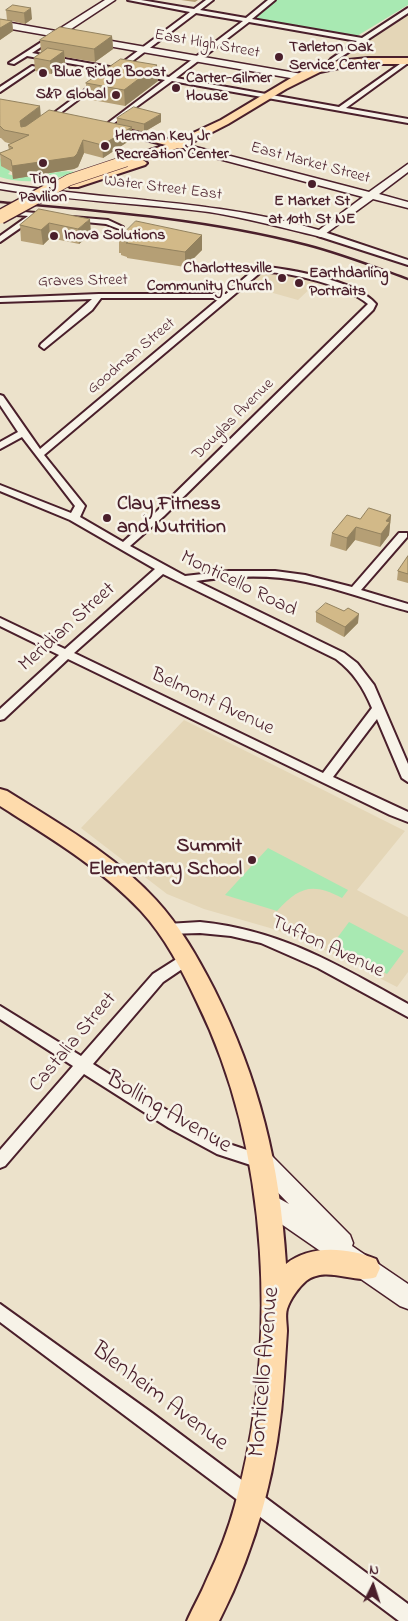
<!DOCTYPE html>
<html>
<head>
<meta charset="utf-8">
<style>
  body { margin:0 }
  #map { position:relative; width:408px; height:1621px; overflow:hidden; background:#ece2cb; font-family:"Indie Flower",sans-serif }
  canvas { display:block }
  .north { position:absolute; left:348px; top:1561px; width:50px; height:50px; -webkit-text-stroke:4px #f7f3e8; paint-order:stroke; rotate:4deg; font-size:14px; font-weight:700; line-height:20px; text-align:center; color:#4a1f2b }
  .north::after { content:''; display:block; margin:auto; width:18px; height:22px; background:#4a1f2b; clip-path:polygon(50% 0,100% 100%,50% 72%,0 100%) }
</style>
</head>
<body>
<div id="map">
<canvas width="408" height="1621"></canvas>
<div class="north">N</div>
</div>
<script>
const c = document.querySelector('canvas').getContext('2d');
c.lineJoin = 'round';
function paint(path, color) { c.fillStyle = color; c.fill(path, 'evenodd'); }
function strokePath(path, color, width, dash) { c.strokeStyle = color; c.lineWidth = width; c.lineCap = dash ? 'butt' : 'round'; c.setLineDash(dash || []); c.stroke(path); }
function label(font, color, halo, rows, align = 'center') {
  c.font = font + ' "Indie Flower",sans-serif'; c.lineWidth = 5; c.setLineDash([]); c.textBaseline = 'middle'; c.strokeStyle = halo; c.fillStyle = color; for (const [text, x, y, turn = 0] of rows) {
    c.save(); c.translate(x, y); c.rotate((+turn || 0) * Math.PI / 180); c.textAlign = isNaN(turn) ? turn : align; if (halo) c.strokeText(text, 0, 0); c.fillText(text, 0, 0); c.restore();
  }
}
const built = new Path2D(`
  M408,15V59L341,60Z
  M270,271L317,282L298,300L248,286L264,272Z
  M184,720L405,831L357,890L408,917V972L397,987L307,941L270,928L204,909L167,894L81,828Z`);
const green = new Path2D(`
  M277,0H408V5L357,36L254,19Z
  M0,158L10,172L8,174C30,183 53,168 76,172C51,181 26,185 0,177Z
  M268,848L348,890L342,898C312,882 299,887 277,911L225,895Z
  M349,922L404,951L387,974L332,945Z`);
const street = new Path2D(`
  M128,0H141L194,9L206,0H213L200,10L246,18L268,0H275L252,19L362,38L408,8V13L335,61L331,66L326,65L331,59L357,41L249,22L176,78L339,107L407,59L408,63L346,108L408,119V123L172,81L106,129L103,127L104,126L165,80L27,56L14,64L9,63L54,34L56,37L32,53L115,68L190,12ZM196,13L243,21L169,77L122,69Z
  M32,66L37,67L0,92V87Z
  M97,81L102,82L47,123H43V121Z
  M2,210L47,214L51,216L47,218L36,217L0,242V236L28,216L5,214H2Z
  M72,217L108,220L123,227L119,229L106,224L75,221H72Z
  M318,232H324L408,260V265L318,236Z
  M268,267C298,271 356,281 376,304L373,310L164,516L130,546L185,576L229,571H275L305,575L352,587L399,533H407V537L361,590L408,604V611C373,602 341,589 306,582C270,574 232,576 196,581L344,653L357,663L374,685L408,764V782L402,778L377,719L333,777L408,812V822L390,815L68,659L4,719L0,720V709L59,655L0,626V618L65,649L155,569L70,520L0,491V485L71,513L75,506L22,437L0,449V442L18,432L0,405V395L3,396L40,449L220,298H101L92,310L44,349L40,346L41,344L92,299L0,302V298L99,294H226L256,268ZM261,272C289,271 347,286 368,304L156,512L123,542L80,517L85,506L44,455ZM163,574L336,659C354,673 363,687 372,708L323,773L74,653Z
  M200,922C281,930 338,965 408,1004V1017L318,968L261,943L231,936L200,933L167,934L162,933L160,929L162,925L167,924Z
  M186,953L191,955L193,959L191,963L163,982L93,1064L179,1118L226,1143L268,1157L271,1162L268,1167L263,1169L217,1154L169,1128L84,1074L5,1166L0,1168V1150L73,1066L0,1019V1006L81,1056L153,974Z
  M0,1304L152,1413L408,1604V1621H399L0,1322Z`);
const secondary = new Path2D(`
  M105,0H115L65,33L302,74L306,77L302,80L0,27V21L56,31Z
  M188,145L369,192L408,164V172L379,194L408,202V208L373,199L321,237C284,228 247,218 209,212C140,203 69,201 0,189V183C107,201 214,199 319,230L363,197L185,150V146Z
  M263,1152L271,1155L350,1235L353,1243L352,1246L408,1284V1309L400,1306L261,1210L258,1203L261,1196L269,1193L289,1204L255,1169L252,1162L255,1155Z`);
const primary = new Path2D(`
  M368,58H408V64H358L320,72L286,89L228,124L187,145L186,148H178L143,160L147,163L145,165L78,187H70L68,185L70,183L126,164L120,161L122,159L166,145L101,129L100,127L101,125L105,124L176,141L221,120L301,72L338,61Z
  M0,789L7,791C58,823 115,855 156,900C180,926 198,958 214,989C259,1079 280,1164 286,1264C311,1244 348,1248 376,1259L380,1268L376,1277C355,1285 327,1265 306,1281C299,1287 290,1299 287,1309C285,1315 287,1324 287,1331C286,1346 285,1362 284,1377C279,1462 258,1545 219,1621H187C193,1607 201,1594 207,1579C218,1556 228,1531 235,1505C279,1347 270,1150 197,1002C182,970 165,937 141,911C101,868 49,837 0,806Z`);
const rail = new Path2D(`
  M0,202C103,211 207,219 307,245C342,254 375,267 408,279`);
const primaryBridgeFar1 = new Path2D(`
  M51,190L69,180L126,161`);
const primaryBridge = new Path2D(`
  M0,217L53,188`);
const wall = new Path2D(`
  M181,0H198L195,2Z
  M13,5L32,19L25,24L12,21L13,31L0,40V19L7,20L6,10Z
  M112,36L113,49L95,62L65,57V64L51,74L35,71L34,58L41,52L40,40Z
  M157,65L158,81L125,106L87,99L86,83Z
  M0,99L41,116L117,124V118L161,122L144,132L132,129V139L103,158L84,153L78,167L74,169L13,179L12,172L1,166L0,153L9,150L8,145L11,144L5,142L1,138H0Z
  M39,209L91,234L79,244L50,238L43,245L21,241L20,225Z
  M202,235V250L185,267L127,258V257L121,255V253H119V238Z
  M391,515L389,535L380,547L355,540L346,551L330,546L332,533L360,519Z
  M408,556V583L397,580L398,571Z
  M316,612L358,623L344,637L316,622Z`);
const shadedWall = new Path2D(`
  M31,8L32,19L25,24L24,13Z
  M12,21L13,31L0,40V28Z
  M112,36L113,49L95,62L94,49Z
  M64,51L65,64L51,74L50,61Z
  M157,65L158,81L125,106L124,90Z
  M40,106L41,118L21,133L20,121Z
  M161,114V122L144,132V124Z
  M132,127V139L103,158L102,145Z
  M83,140L84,153L78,167L74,169L13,179L12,166Z
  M90,219L91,234L79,244L78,229Z
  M49,223L50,238L43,245L41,230Z
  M202,235V250L185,267V252Z
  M391,515L389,535L380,547L381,534L386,521Z
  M356,527L355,540L346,551L347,538Z
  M359,614L358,623L344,637L345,627Z`);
const building = new Path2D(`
  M13,5L31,8L24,13L6,10Z
  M0,19L12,21L0,28Z
  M60,27L112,36L94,49L40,40Z
  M48,48L64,51L50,61L34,58Z
  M121,59L157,65L124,90L86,83Z
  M0,99L40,106L20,121L21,127L26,126L49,110L132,127L102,145L83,140L77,154L74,157L12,166L11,160L0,154V153L13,148L8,145L29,135L4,130L0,126Z
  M134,107L161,114L144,124L117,118Z
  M39,209L90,219L78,229L49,223L41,230L20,225Z
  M136,221L202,235L185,252L126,243L128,242L120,240L122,238H119Z
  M369,508L391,515L386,521L390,522L381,534L356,527L347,538L332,533L347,515L360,519Z
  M408,556V574L398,571Z
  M326,603L344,611L348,608L359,614L345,627L316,612Z`);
const markers = [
  [279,57,5,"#4a1f2b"],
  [43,73,5,"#4a1f2b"],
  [176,88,5,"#4a1f2b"],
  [116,95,5,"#4a1f2b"],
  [105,146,5,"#4a1f2b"],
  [43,163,5,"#4a1f2b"],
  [312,184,5,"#4a1f2b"],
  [54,236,5,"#4a1f2b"],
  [282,278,5,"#4a1f2b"],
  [299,283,5,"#4a1f2b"],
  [107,518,5,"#4a1f2b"],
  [252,860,5,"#4a1f2b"]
];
const farStreetnames = [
  ["East High Street",207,45,10],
  ["East Market Street",310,164,15],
  ["Water Street East",163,189,7],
  ["Graves Street",83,282,-1],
  ["Goodman Street",132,357,-40],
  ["Douglas Avenue",234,420,-45]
];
const farPoinames = [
  ["Tarleton Oak",289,48],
  ["Service Center",289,66],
  ["Blue Ridge Boost",53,73],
  ["Carter-Gilmer",186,79],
  ["House",186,97],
  ["S&P Global",106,95,"right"],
  ["Herman Key Jr",115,137],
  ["Recreation Center",115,155],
  ["Ting",43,180,"center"],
  ["Pavilion",43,198,"center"],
  ["E Market St",312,202,"center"],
  ["at 10th St NE",312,220,"center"],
  ["Inova Solutions",64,236],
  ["Charlottesville",272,269,"right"],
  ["Community Church",272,287,"right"],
  ["Earthdarling",309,274],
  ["Portraits",309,292]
];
const poiNames = [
  ["Clay Fitness",117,506],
  ["and Nutrition",117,529],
  ["Summit",242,848,"right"],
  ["Elementary School",242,871,"right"]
];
const streetNames = [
  ["Monticello Road",238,585,26],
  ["Meridian Street",68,628,-42],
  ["Belmont Avenue",212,703,25],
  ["Tufton Avenue",327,948,25],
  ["Castalia Street",74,1043,-50]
];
const nearStreetnames = [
  ["Bolling Avenue",168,1114,30],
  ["Monticello Avenue",266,1372,-85],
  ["Blenheim Avenue",159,1398,37]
];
paint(built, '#e4d6b7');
paint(green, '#a8e9b2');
strokePath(street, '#4a1f2b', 4);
strokePath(secondary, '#4a1f2b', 3);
strokePath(primary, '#4a1f2b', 4);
paint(street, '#f7f3e8');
paint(secondary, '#f7f3e8');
paint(primary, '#fedbac');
strokePath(rail, '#4a1f2b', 2.5);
strokePath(primaryBridgeFar1, '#4a1f2b', 12, []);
strokePath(primaryBridge, '#4a1f2b', 16, []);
strokePath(primaryBridgeFar1, '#fedbac', 11);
strokePath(primaryBridge, '#fedbac', 13);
paint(wall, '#b59f75');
paint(shadedWall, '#93825f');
paint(building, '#d2b988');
strokePath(building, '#93825f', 1);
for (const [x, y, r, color] of markers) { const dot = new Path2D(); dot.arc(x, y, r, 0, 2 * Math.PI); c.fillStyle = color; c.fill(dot); strokePath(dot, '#f7f3e8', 2); }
label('16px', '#4a1f2b', '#f7f3e8', farStreetnames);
label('bold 16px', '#4a1f2b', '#f7f3e8', farPoinames, 'left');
label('bold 20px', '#4a1f2b', '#f7f3e8', poiNames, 'left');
label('20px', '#4a1f2b', '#f7f3e8', streetNames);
label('24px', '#4a1f2b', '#f7f3e8', nearStreetnames);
</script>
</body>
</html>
